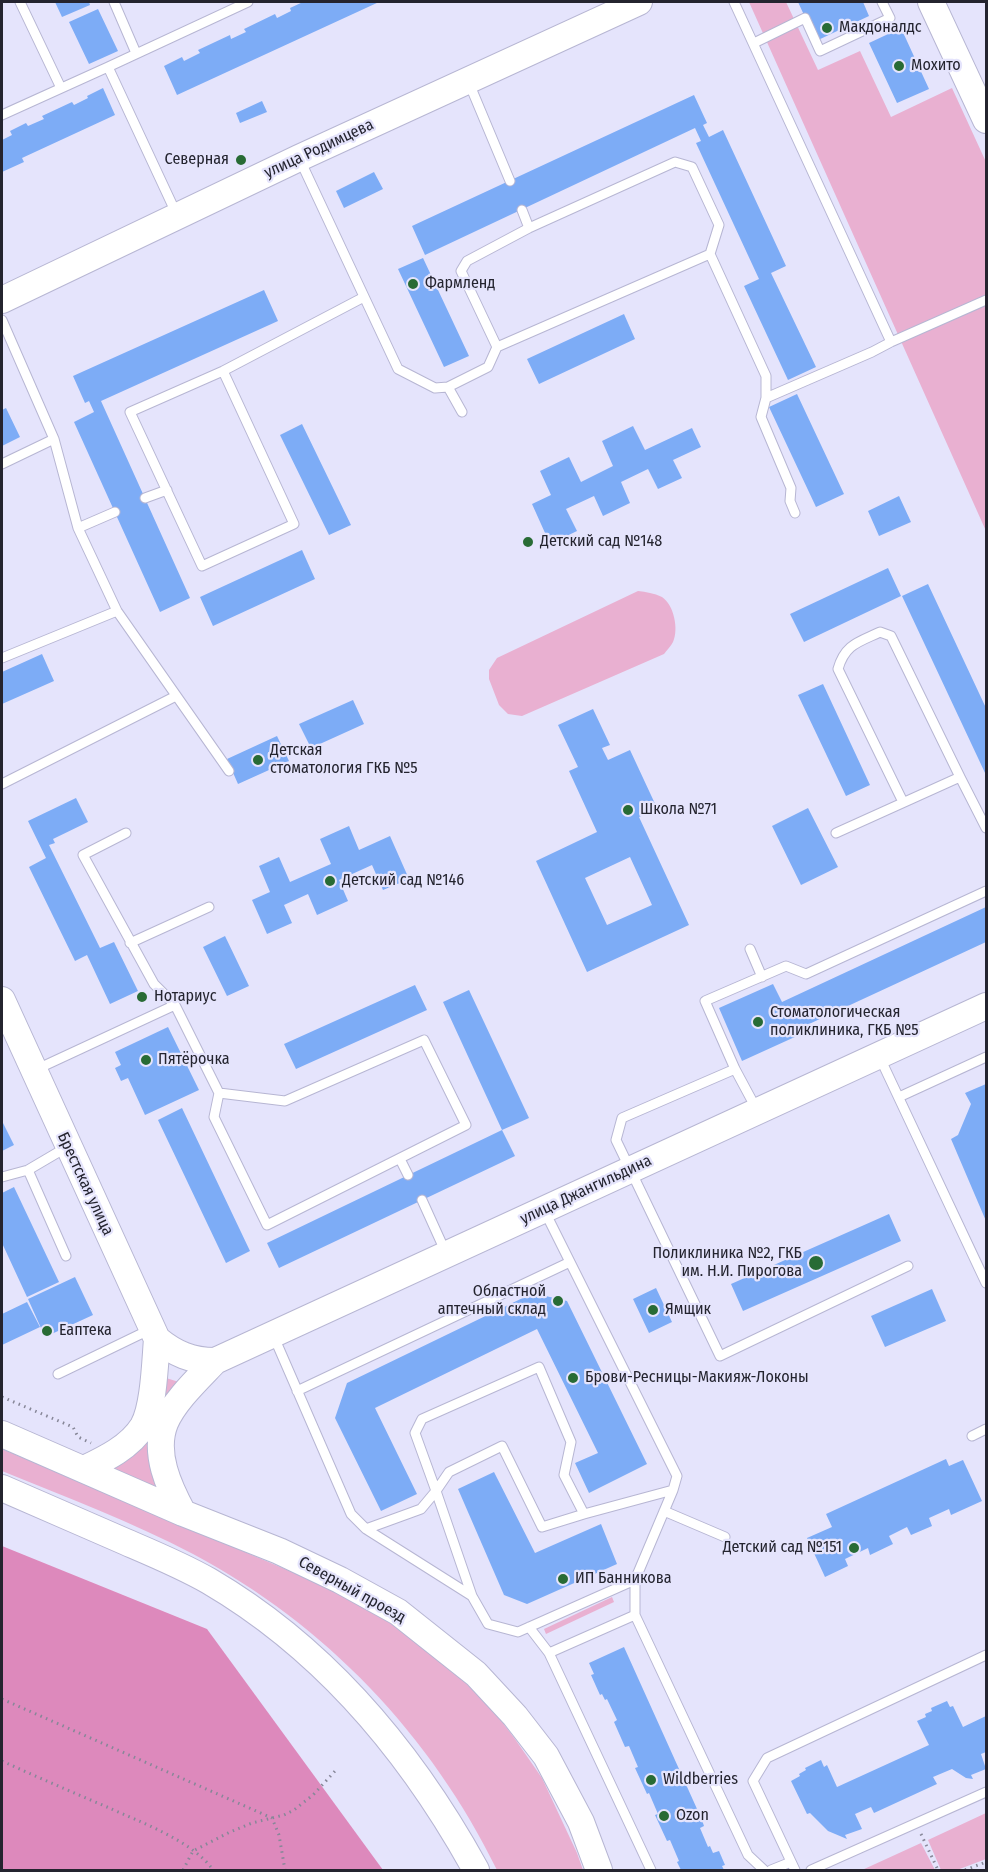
<!DOCTYPE html>
<html>
<head>
<meta charset="utf-8">
<style>
  body { margin:0 }
  #map { position:relative; width:988px; height:1872px; overflow:hidden; background:#e5e4fc; font-family:"Fira Sans Condensed",sans-serif }
  canvas { display:block }
  .frame { position:absolute; inset:0; border:3px solid #24242f; pointer-events:none }
</style>
</head>
<body>
<div id="map">
<canvas width="988" height="1872"></canvas>
<div class="frame"></div>
</div>
<script>
const c = document.querySelector('canvas').getContext('2d');
c.lineJoin = 'round';
function paint(path, color) { c.fillStyle = color; c.fill(path, 'evenodd'); }
function strokePath(path, color, width, dash) { c.strokeStyle = color; c.lineWidth = width; c.lineCap = dash ? 'butt' : 'round'; c.setLineDash(dash || []); c.stroke(path); }
function label(font, color, halo, rows, align = 'center') {
  c.font = font + ' "Fira Sans Condensed",sans-serif'; c.lineWidth = 4.5; c.setLineDash([]); c.textBaseline = 'middle'; c.strokeStyle = halo; c.fillStyle = color; for (const [text, x, y, turn = 0] of rows) {
    c.save(); c.translate(x, y); c.rotate((+turn || 0) * Math.PI / 180); c.textAlign = isNaN(turn) ? turn : align; if (halo) c.strokeText(text, 0, 0); c.fillText(text, 0, 0); c.restore();
  }
}
const green = new Path2D(`
  M749,2H786L818,70L860,51L891,117L952,88L986,162V531Z
  M638,591C646,592 654,593 662,597C674,605 679,629 673,642C671,646 667,650 664,654L522,716L508,714L499,705L489,679V670L497,658Z
  M163,1377L182,1383L162,1490L108,1468Z
  M2,1449L318,1583L388,1621L454,1671L497,1715L515,1739L542,1778L577,1853L583,1870H497C431,1735 326,1625 193,1554C132,1522 66,1497 2,1471Z
  M612,1597L614,1602L546,1634L544,1629Z
  M986,1813V1859L957,1870H941L928,1840Z
  M921,1843L935,1870H862Z`);
const forest = new Path2D(`
  M2,1546L207,1629L383,1870H2Z`);
const building = new Path2D(`
  M55,2H89L90,5L62,17Z
  M303,2H379L177,95L164,66L182,57L184,61L200,53L198,50L230,35L231,39L246,32L244,29L275,14L277,18L291,11L290,8Z
  M798,2H863L869,16L816,41Z
  M98,9L118,51L89,64L69,22Z
  M901,28L929,89L897,103L869,43Z
  M103,88L115,115L22,158L24,162L2,172V140L12,135L10,131L26,123L28,126L44,119L42,116L72,102L74,105L88,98L87,96Z
  M694,95L707,123L703,125L709,137L723,130L786,266L771,273L816,367L788,380L744,286L759,279L696,143L701,141L695,128L425,255L412,226Z
  M262,101L267,112L240,123L236,113Z
  M374,172L383,189L344,208L336,191Z
  M423,258L469,356L444,367L398,269Z
  M264,290L278,321L101,401L190,598L160,612L74,422L94,412L89,401L85,403L73,376Z
  M624,314L635,339L539,384L527,359Z
  M797,394L844,494L816,507L769,407Z
  M6,408L20,437L2,446V410Z
  M302,424L351,525L329,535L280,435Z
  M633,426L645,450L692,428L701,447L673,460L682,478L658,489L648,469L621,482L630,503L603,516L594,496L566,509L577,531L550,544L532,504L551,495L540,471L569,457L581,482L613,466L602,441Z
  M899,496L911,522L879,536L868,511Z
  M302,550L315,579L213,626L200,597Z
  M888,568L901,596L804,642L790,614Z
  M928,584L986,708V775L902,596Z
  M42,654L54,681L2,704V672Z
  M823,684L870,785L846,796L798,695Z
  M353,700L364,724L311,748L299,724Z
  M593,709L610,745L602,748L608,760L630,750L657,808L639,817L689,925L587,972L536,861L597,832L569,771L578,767L558,725ZM630,857L652,905L607,925L585,878Z
  M277,736L289,761L238,784L227,759Z
  M76,798L88,822L53,839L55,843L49,845L100,948L114,942L138,991L110,1004L87,955L75,961L29,867L46,858L28,821Z
  M808,808L838,867L801,885L772,826Z
  M349,826L359,850L390,836L409,879L383,890L372,865L339,880L348,901L317,915L308,894L284,905L292,923L267,934L252,900L270,892L259,866L279,857L290,882L331,864L320,839Z
  M986,907V942L794,1031L797,1036L742,1061L719,1008L773,984L782,1002Z
  M225,936L249,986L227,996L203,947Z
  M415,985L427,1010L296,1069L284,1044Z
  M469,990L529,1118L502,1130L443,1002Z
  M168,1027L199,1090L145,1115L128,1078L121,1081L115,1068L121,1065L115,1052Z
  M986,1084V1129L985,1133L986,1137V1221L951,1139L958,1135L971,1104L965,1093Z
  M182,1108L250,1251L226,1263L158,1120Z
  M2,1121L14,1145L2,1151Z
  M502,1130L515,1156L279,1268L267,1243Z
  M14,1187L59,1282L27,1297L2,1243V1193Z
  M889,1214L901,1241L743,1311L731,1284Z
  M75,1277L93,1315L45,1337L28,1299Z
  M656,1288L672,1322L649,1333L633,1299Z
  M932,1289L946,1321L885,1347L871,1316Z
  M533,1293L567,1301L647,1464L589,1493L575,1463L598,1453L537,1329L375,1408L417,1494L381,1511L335,1418L347,1383Z
  M27,1302L40,1327L2,1345V1314Z
  M946,1459L949,1466L963,1460L982,1501L951,1515L949,1509L929,1518L932,1526L911,1535L907,1527L889,1536L893,1544L870,1555L868,1548L845,1559L848,1566L825,1577L807,1538L832,1527L826,1514Z
  M494,1472L535,1553L601,1524L617,1564L527,1604L504,1595L458,1489Z
  M624,1647L702,1820L704,1826L700,1828L708,1847L710,1846L713,1853L719,1851L725,1865L722,1866L724,1870H681L677,1862L679,1861L670,1840L667,1841L655,1815L658,1814L649,1793L647,1794L635,1768L638,1767L629,1746L625,1747L614,1722L617,1720L607,1699L605,1700L602,1694L600,1695L591,1675L594,1674L589,1663Z
  M947,1701L950,1707L953,1706L963,1727L986,1716V1752L981,1754L986,1769L971,1775L973,1779L966,1778L952,1769L933,1777L937,1784L874,1813L871,1807L855,1814L862,1829L845,1835L847,1839L828,1831L810,1813L807,1814L791,1781L800,1776L799,1774L806,1770L805,1768L821,1760L824,1767L827,1765L837,1787L929,1745L917,1721L926,1717L925,1714L932,1711L931,1708Z`);
const path = new Path2D(`
  M2,1397L73,1427L78,1437L91,1443
  M2,1699L272,1818L279,1835L285,1870
  M2,1761C37,1777 72,1792 107,1807C140,1822 193,1841 213,1870
  M921,1834L938,1870
  M183,1870L193,1851L230,1832L252,1823L284,1815L294,1810L313,1795L336,1770
  M965,1870L986,1862`);
const lane = new Path2D(`
  M20,2L61,88
  M114,2L136,53
  M734,2L891,342L986,300
  M754,43L805,18L820,51L890,18L882,2
  M469,83L510,181
  M2,115L108,67
  M300,160L398,369L435,388L448,387L488,367L497,347
  M522,210L529,228
  M177,215L108,67L248,2
  M710,254L497,347L461,271L467,261L529,228L675,162L692,167L719,225L710,254L766,376V398
  M2,320L54,439
  M223,371L294,524L202,566L130,412L223,371L364,297
  M448,387L462,412
  M2,464L54,439L78,528L117,611L229,771
  M145,498L167,490
  M795,513L790,501L791,488L761,417L766,398L872,352L891,342
  M78,528L115,512
  M2,658L117,611
  M960,777L986,828
  M2,784L176,696
  M126,833L83,855L154,984L175,1005
  M836,833L960,777L891,636L880,632C859,642 845,644 838,669L903,802
  M130,943L209,907
  M750,949L762,977
  M880,1058L986,1283
  M735,1069L622,1118L616,1140L720,1356L908,1266
  M35,1070L175,1005L219,1093L214,1117L267,1225L466,1125L424,1040L285,1101L219,1093
  M899,1097L986,1057
  M757,1110L735,1069L705,1001L786,966L806,974L986,891
  M400,1159L408,1175
  M28,1170L66,1256
  M2,1177L28,1170L67,1147
  M422,1200L446,1253
  M274,1337L351,1514L366,1529L421,1509L436,1491L415,1433L422,1419L539,1367L571,1442L564,1475L584,1514L673,1490L677,1476L545,1212
  M58,1374L149,1330
  M297,1391L570,1262
  M972,1436L986,1429
  M664,1511L725,1537
  M366,1529L472,1596L488,1624L518,1632L635,1580L673,1490
  M635,1580V1615L748,1855L764,1870
  M472,1596L436,1491L449,1472L502,1446L542,1527L584,1514
  M529,1627L549,1653L651,1870
  M549,1653L635,1615
  M771,1870L791,1862
  M795,1870L753,1781L767,1758L986,1655
  M811,1870L986,1792`);
const secondary = new Path2D(`
  M931,2L986,120
  M2,300L299,158L639,2
  M2,1000L157,1339C175,1354 192,1361 215,1361L986,1006
  M2,1434L183,1513L279,1551L340,1580L398,1612L476,1674L515,1716L546,1756L581,1822L599,1870
  M84,1469C105,1459 130,1447 143,1426C154,1407 155,1362 157,1339
  M2,1488C43,1506 85,1524 126,1542C154,1554 183,1566 209,1581C325,1649 412,1754 476,1870
  M183,1513C169,1487 153,1453 165,1423C174,1401 199,1378 215,1361`);
const markers = [
  [827,28,6,"#286b35"],
  [899,66,6,"#286b35"],
  [241,160,6,"#286b35"],
  [413,284,6,"#286b35"],
  [528,542,6,"#286b35"],
  [258,760,6,"#286b35"],
  [628,810,6,"#286b35"],
  [330,881,6,"#286b35"],
  [142,997,6,"#286b35"],
  [758,1022,6,"#286b35"],
  [146,1060,6,"#286b35"],
  [816,1263,8,"#286b35"],
  [558,1301,6,"#286b35"],
  [653,1310,6,"#286b35"],
  [47,1331,6,"#286b35"],
  [573,1378,6,"#286b35"],
  [854,1548,6,"#286b35"],
  [563,1579,6,"#286b35"],
  [651,1780,6,"#286b35"],
  [664,1816,6,"#286b35"]
];
const poiNames = [
  ["Макдоналдс",839,28],
  ["Мохито",911,66],
  ["Северная",229,160,"right"],
  ["Фармленд",425,284],
  ["Детский сад №148",540,542],
  ["Детская",270,751],
  ["стоматология ГКБ №5",270,769],
  ["Школа №71",640,810],
  ["Детский сад №146",342,881],
  ["Нотариус",154,997],
  ["Стоматологическая",770,1013],
  ["поликлиника, ГКБ №5",770,1031],
  ["Пятёрочка",158,1060],
  ["Поликлиника №2, ГКБ",802,1254,"right"],
  ["им. Н.И. Пирогова",802,1272,"right"],
  ["Областной",546,1292,"right"],
  ["аптечный склад",546,1310,"right"],
  ["Ямщик",665,1310],
  ["Еаптека",59,1331],
  ["Брови-Ресницы-Макияж-Локоны",585,1378],
  ["Детский сад №151",842,1548,"right"],
  ["ИП Банникова",575,1579],
  ["Wildberries",663,1780],
  ["Ozon",676,1816]
];
const streetNames = [
  ["улица Родимцева",319,149,-25],
  ["Брестская улица",85,1184,65],
  ["улица Джангильдина",586,1190,-25],
  ["Северный проезд",352,1590,29]
];
paint(green, '#e9b0d1');
paint(forest, '#dd89bc');
paint(building, '#7dacf6');
strokePath(lane, '#b7b6d3', 11);
strokePath(secondary, '#b7b6d3', 28);
strokePath(path, '#878798', 3, [1.5, 4.5]);
strokePath(lane, '#fff', 9);
strokePath(secondary, '#fff', 26);
for (const [x, y, r, color] of markers) { const dot = new Path2D(); dot.arc(x, y, r, 0, 2 * Math.PI); c.fillStyle = color; c.fill(dot); strokePath(dot, '#e5e4fc', 2); }
label('16px', '#24242f', '#e5e4fc', poiNames, 'left');
label('16px', '#24242f', '#e5e4fc', streetNames);
</script>
</body>
</html>
